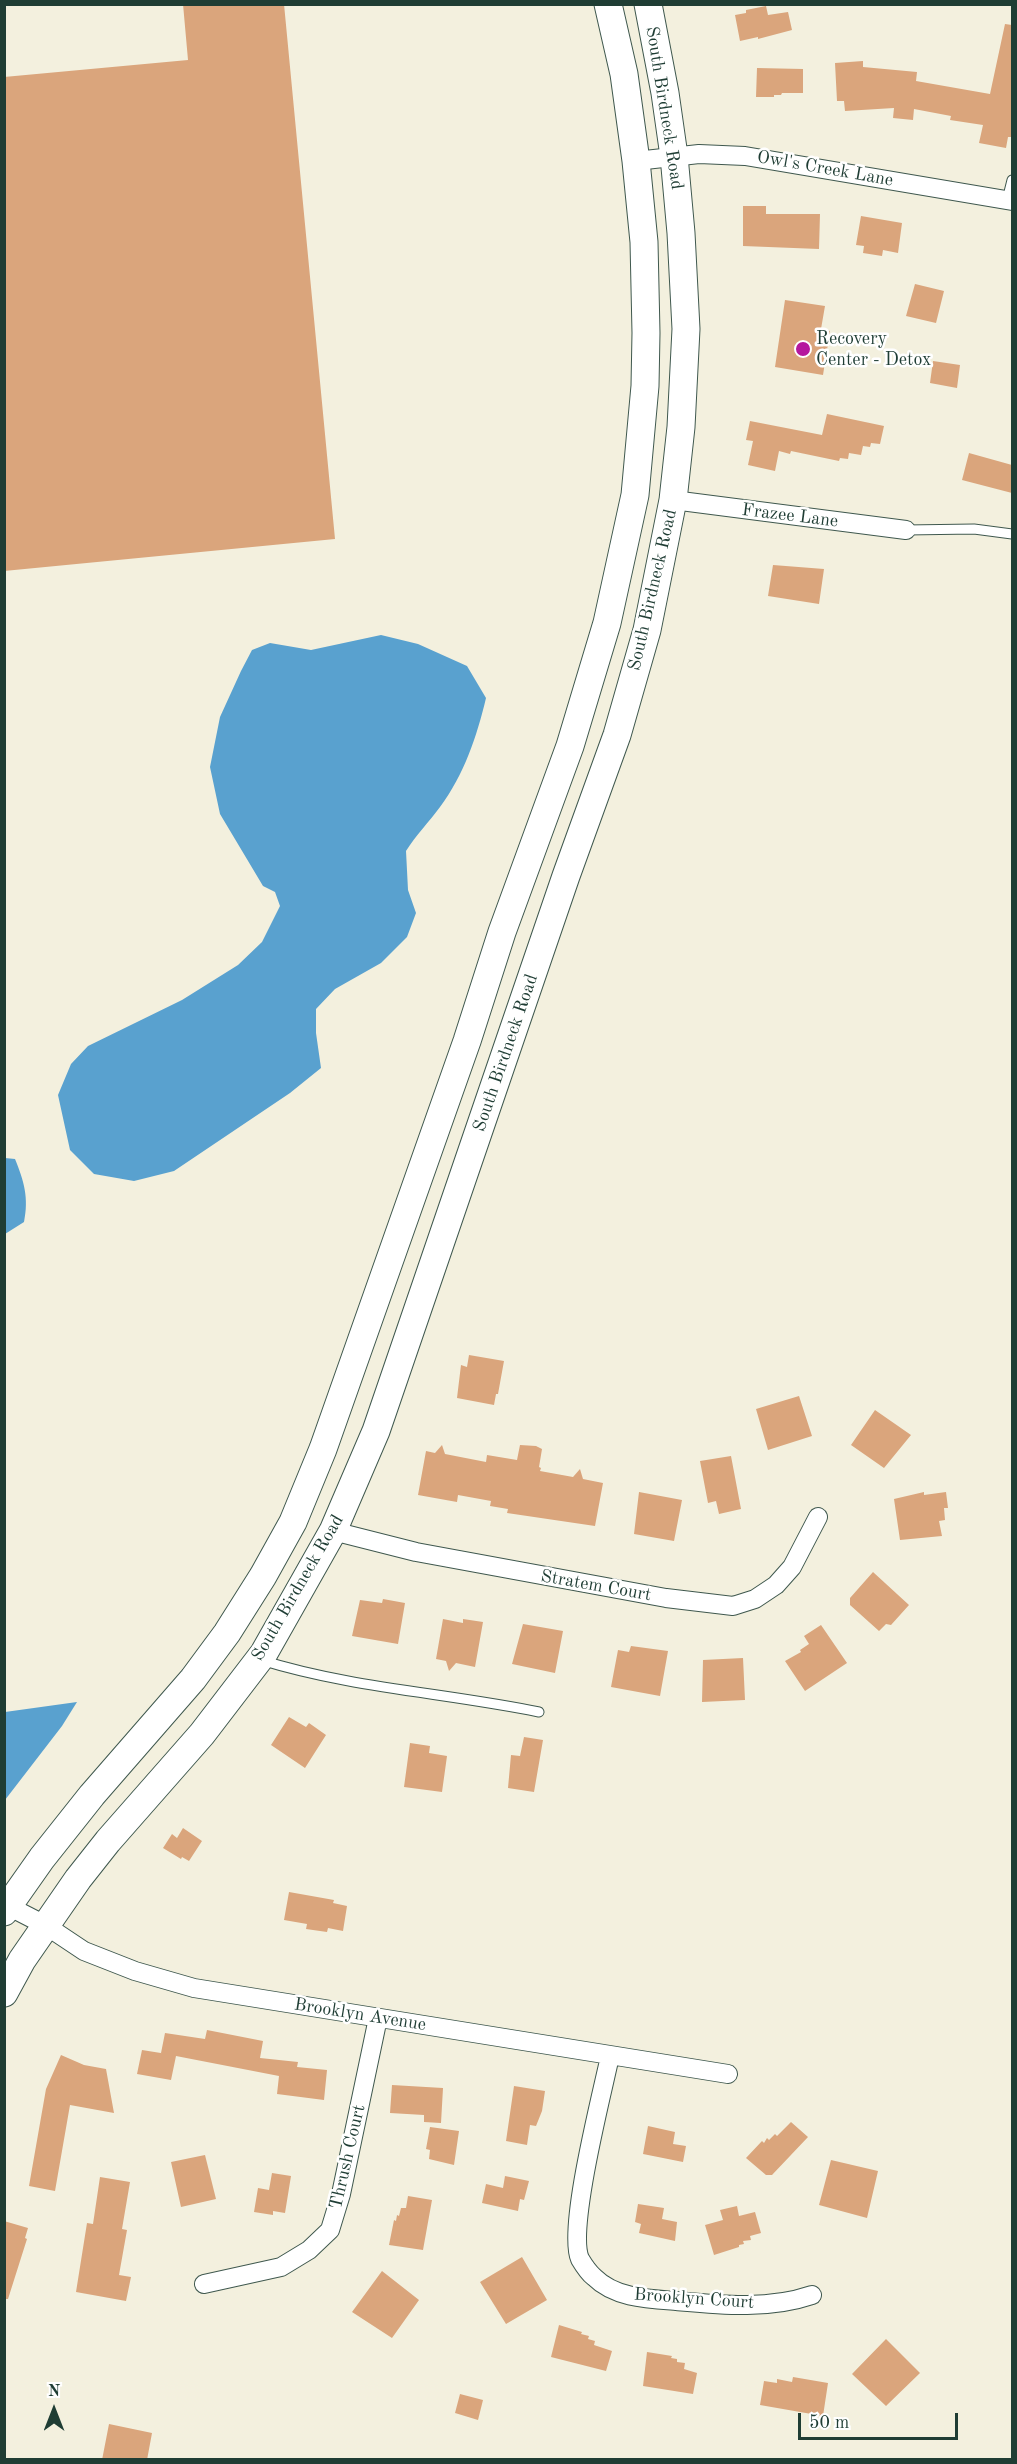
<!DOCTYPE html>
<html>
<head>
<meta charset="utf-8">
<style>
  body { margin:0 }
  #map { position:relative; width:1017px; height:2464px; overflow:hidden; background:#f3f0de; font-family:"Old Standard TT",serif }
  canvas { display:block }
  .frame { position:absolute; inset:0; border:6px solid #1f3d34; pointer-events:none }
  .north { position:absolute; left:24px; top:2380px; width:60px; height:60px; -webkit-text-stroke:4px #fff; paint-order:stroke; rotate:0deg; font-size:16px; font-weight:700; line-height:24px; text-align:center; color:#1f3d34 }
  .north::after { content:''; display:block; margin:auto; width:21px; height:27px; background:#1f3d34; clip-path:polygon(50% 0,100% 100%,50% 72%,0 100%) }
  .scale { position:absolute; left:798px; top:2413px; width:160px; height:27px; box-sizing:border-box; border:3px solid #1f3d34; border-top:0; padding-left:8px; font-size:18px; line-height:21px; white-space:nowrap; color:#1f3d34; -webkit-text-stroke:4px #fff; paint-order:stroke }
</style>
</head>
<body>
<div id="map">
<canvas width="1017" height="2464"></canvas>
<div class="frame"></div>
<div class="north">N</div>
<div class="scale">50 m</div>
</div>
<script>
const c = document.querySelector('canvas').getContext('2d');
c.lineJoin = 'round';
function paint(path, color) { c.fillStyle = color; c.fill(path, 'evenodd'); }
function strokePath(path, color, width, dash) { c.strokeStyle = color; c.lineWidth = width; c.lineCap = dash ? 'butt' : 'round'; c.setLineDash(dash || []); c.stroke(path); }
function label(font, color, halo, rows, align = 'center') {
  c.font = font + ' "Old Standard TT",serif'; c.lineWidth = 5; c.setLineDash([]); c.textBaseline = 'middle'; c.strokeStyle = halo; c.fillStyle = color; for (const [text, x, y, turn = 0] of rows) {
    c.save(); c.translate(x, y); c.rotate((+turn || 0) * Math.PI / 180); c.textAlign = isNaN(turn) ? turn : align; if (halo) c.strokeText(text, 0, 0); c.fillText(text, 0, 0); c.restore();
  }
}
const water = new Path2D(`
  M381,635L418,644L467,666L486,698C477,736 464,775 440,807C429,822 416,835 406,851L408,890L416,913L407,937L381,963L335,989L316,1009V1033L321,1068L290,1093L174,1171L134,1181L94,1174L70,1150L58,1095L71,1064L88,1046L182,1000L238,965L262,942L280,906L275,892L263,886L220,814L210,767L220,717L241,671L252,650L270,643L311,650Z
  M5,1158L15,1159C24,1181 29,1198 24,1222L5,1234Z
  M77,1702L62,1726L5,1800V1712Z`);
const building = new Path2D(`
  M183,4H284L335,539L4,571V77L188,60Z
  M766,6L768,15L788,12L792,30L758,39V37L740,41L735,15L746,13V10Z
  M1005,24L1012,25V137H1008L1006,148L979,143L983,125L950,120L951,116L914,109L913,120L893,118L894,108L845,111L844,101H837L835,63L863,61V67L917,72L916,81L990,94Z
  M757,68L803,69V93H782L781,95H774V97H756Z
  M743,206H766V214H820L819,249L743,246Z
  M861,216L902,223L898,253L883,250L882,256L863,253L864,246L856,245Z
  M915,284L944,291L936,323L906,316Z
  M785,300L825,306L821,329L830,331L823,375L775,367Z
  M933,361L960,365L957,388L930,383Z
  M827,414L884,426L880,444L871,443L870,447L863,446L861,455L849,453L848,459L840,458L839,461L791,451L790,454L779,451L775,471L748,465L753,441L746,440L750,421L822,435Z
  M969,453L1012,465V493L962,480Z
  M773,565L824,569L819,604L768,596Z
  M469,1355L504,1361L498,1394H496L494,1405L457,1398L461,1365L467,1367Z
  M799,1396L812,1436L768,1450L756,1409Z
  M875,1410L911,1435L884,1468L851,1445Z
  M442,1445L445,1454L486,1462L487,1455L517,1460L520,1445L536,1446L542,1449L539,1467L541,1468L540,1471L573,1477L580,1469L583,1479L603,1483L595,1526L507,1513L508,1509L490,1506L491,1501L458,1495L457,1502L418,1495L426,1451L435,1453Z
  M731,1456L741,1509L719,1514L716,1501L708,1503L700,1461Z
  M639,1492L682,1500L674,1541L634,1534Z
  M924,1492V1495L946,1492L948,1508H944L945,1520L939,1521L942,1536L900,1540L894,1499Z
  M873,1572L909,1605L891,1625L886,1624L879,1631L850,1605V1598Z
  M383,1599L405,1603L398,1644L352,1636L360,1600L382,1603Z
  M443,1619L463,1623V1619L483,1622L475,1667L456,1663L449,1671L446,1661L436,1659Z
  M523,1624L563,1631L555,1673L512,1664Z
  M821,1625L847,1663L805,1691L785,1661L801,1652L800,1650L809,1644L804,1636Z
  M631,1646L668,1651L660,1696L611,1687L618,1650L629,1652Z
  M743,1658L745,1700L702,1702L703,1660Z
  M289,1717L306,1727L309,1723L326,1735L305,1768L271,1745Z
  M524,1737L543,1740L534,1792L508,1788L511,1755L520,1756Z
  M410,1743L430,1746L429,1753L447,1756L442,1792L404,1787Z
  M183,1828L202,1841L189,1861L182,1857L181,1859L163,1848L172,1834L177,1838Z
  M289,1892L334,1900L333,1903L347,1906L343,1931L328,1928L327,1932L306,1929L307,1924L284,1920Z
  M207,2030L263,2041L260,2058L298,2062L297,2067L327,2070L324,2100L277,2094L279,2076L176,2056L171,2080L137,2074L142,2050L167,2054L161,2053L165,2033L205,2039Z
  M61,2055L84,2065L106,2069L114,2113L70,2105L55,2191L29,2186L46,2089Z
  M392,2085L443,2088L441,2123L424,2122V2115L390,2113Z
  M514,2086L545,2091L542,2111L536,2126L530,2125L527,2145L506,2141Z
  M791,2122L808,2137L772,2175H766L746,2158L762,2141L764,2143L767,2138L769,2140L775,2134L777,2136Z
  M648,2126L675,2132L673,2144L686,2146L683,2162L643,2154Z
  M430,2127L459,2131L454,2165L429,2159L430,2150L426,2149Z
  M205,2155L216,2199L181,2207L171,2162Z
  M831,2160L878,2171L867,2218L819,2205Z
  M272,2173L291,2176L285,2213L273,2211V2215L254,2212L258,2188L269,2190Z
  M505,2176L529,2181L524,2200L520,2199L518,2211L482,2203L486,2184L503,2188Z
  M100,2177L130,2182L122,2229L127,2230L119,2275L131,2277L126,2301L76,2292L87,2223L93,2224Z
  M408,2196L432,2200L423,2250L389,2245L394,2220L396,2221L397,2215L399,2216L401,2208H406Z
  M638,2204L664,2208L662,2219L677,2222L675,2241L639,2233L641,2224L635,2222Z
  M737,2206L739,2216L755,2212L761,2233L750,2236L751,2240L743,2241L744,2244L739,2245V2247L714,2255L705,2225L723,2220L720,2210Z
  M4,2221L28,2228L25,2238L27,2239L8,2299H4Z
  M522,2257L547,2300L506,2324L480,2282Z
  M382,2271L419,2300L392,2338L352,2312Z
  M559,2325L582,2332L581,2334L589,2336L588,2339L595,2341L594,2345L612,2351L606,2371L551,2357Z
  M886,2339L920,2373L886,2406L852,2374Z
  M647,2352L672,2356L671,2358L677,2359V2362L685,2363L684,2369L697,2373L693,2394L643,2386Z
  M793,2377L828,2383L823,2416L760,2405L764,2381L777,2383V2379L792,2382Z
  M460,2394L483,2400L478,2420L455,2413Z
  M109,2424L152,2433L147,2460H102Z`);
const service = new Path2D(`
  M1007,200L1012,180
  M906,530L974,529L1012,534
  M261,1660C351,1688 446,1693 539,1712`);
const minor = new Path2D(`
  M636,161L699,154L745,156L1012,201
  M673,500L906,530
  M333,1531L416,1552L666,1598L733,1606L755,1599L776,1585L792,1567L818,1517
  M8,1906L45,1925L84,1951L135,1971L194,1988L728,2074
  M610,2056C602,2094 567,2229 580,2259C583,2264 589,2273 594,2277C615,2298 648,2299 676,2301C721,2305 768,2310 812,2295
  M204,2284L281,2267L309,2250L330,2230L341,2194L378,2018`);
const secondary = new Path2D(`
  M4,1912L42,1858L92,1795L193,1679L227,1633L263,1576L293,1522L323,1449L467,1041L502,932L570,746L607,623L635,495L645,386L646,333L644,242L636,161L624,74L608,4
  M4,1993L22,1960L78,1879L108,1841L202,1734L264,1653L333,1531L376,1431L566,876L617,735L647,630L673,500L681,427L686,329L681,233L674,156L665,93L648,4`);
const markers = [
  [803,349,8,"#b5179e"]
];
const streetNames = [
  ["South Birdneck Road",664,108,81],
  ["Owl's Creek Lane",825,169,10],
  ["Frazee Lane",790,516,7],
  ["South Birdneck Road",653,590,-77],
  ["South Birdneck Road",506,1053,-71],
  ["Stratem Court",596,1586,10],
  ["South Birdneck Road",298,1588,-60],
  ["Brooklyn Avenue",360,2015,9],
  ["Thrush Court",348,2157,-77],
  ["Brooklyn Court",694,2299,4]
];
const poiNames = [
  ["Recovery",816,339],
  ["Center - Detox",816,360]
];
paint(water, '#59a1cf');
paint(building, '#daa57c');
strokePath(service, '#3f584e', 11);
strokePath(minor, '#3f584e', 20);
strokePath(secondary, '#3f584e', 29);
strokePath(service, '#fff', 9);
strokePath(minor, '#fff', 18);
strokePath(secondary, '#fff', 27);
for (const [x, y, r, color] of markers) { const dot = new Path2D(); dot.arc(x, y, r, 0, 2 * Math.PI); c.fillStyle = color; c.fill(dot); strokePath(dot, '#fff', 2); }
label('18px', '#1f3d34', '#fff', streetNames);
label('18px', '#1f3d34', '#fff', poiNames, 'left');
</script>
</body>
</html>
